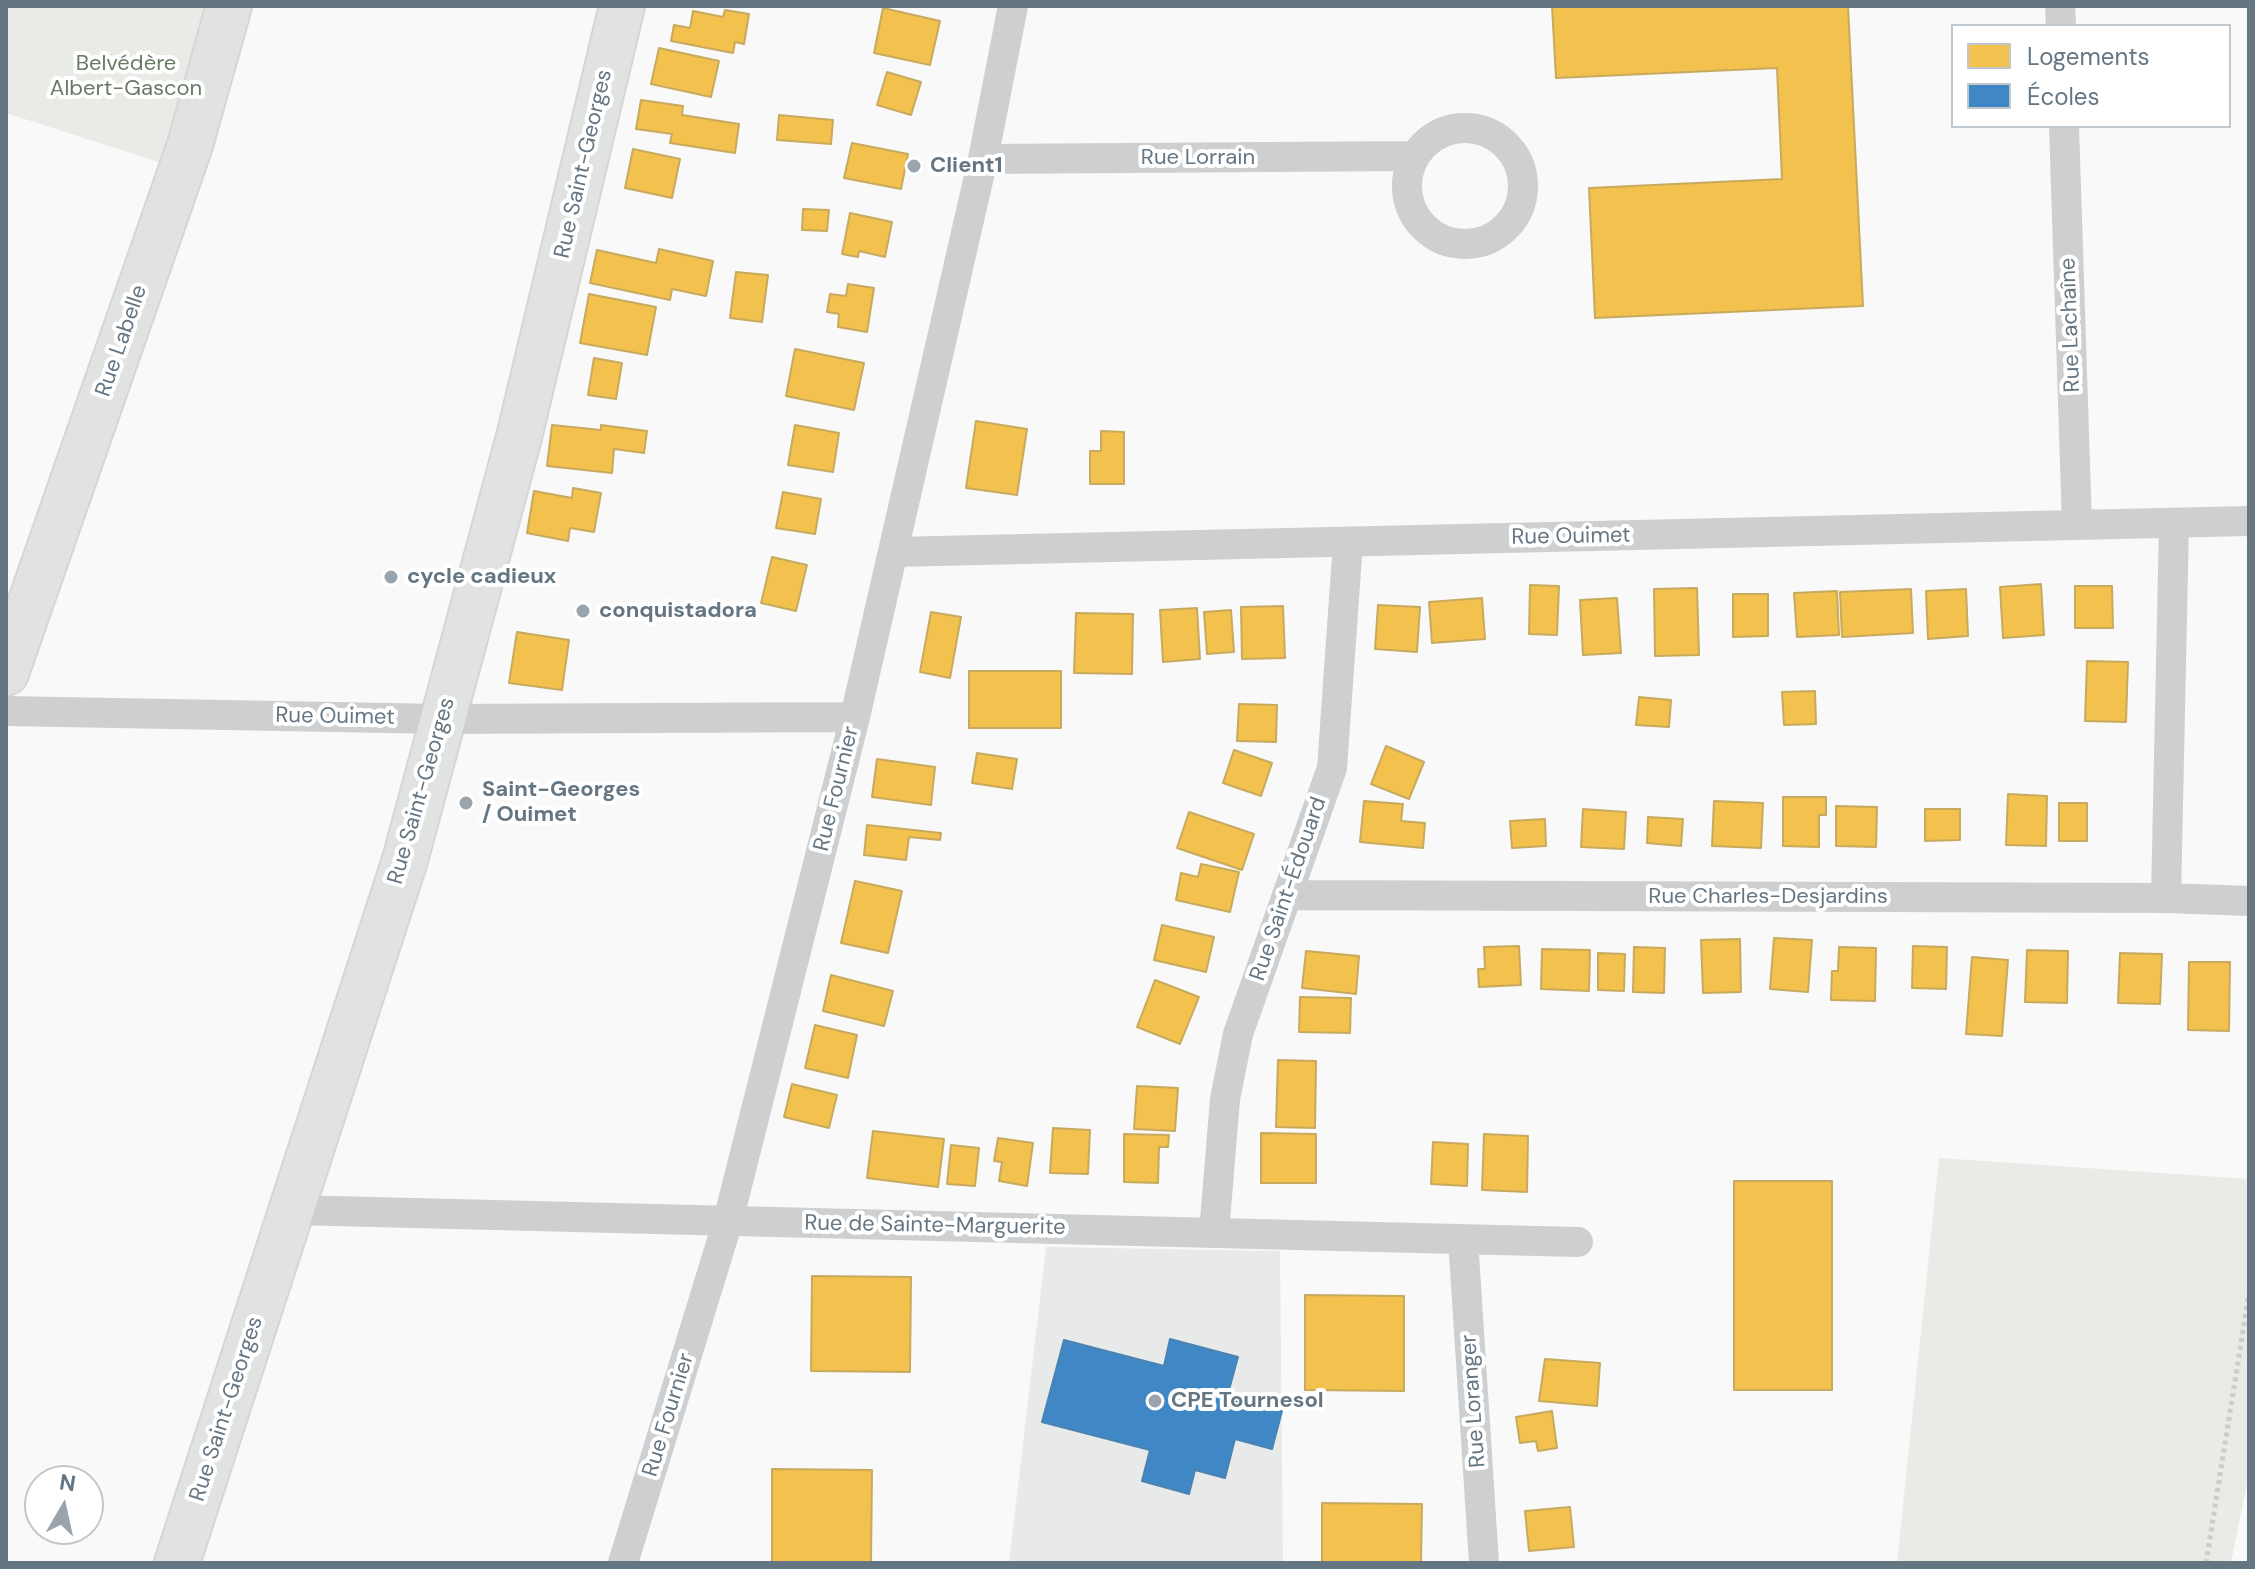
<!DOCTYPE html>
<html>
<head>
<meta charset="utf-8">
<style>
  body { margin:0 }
  #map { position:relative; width:2255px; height:1569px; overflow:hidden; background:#f9f9f9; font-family:"DM Sans",sans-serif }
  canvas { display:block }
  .frame { position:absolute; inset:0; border:8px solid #657683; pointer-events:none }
  .legend { position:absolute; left:1951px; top:24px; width:280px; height:104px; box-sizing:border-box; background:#fff; border:2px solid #c1c8cd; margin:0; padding:10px 14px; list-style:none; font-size:24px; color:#657683 }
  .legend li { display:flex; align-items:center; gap:16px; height:40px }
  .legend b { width:40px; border:2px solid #c1c8cd }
  .north { position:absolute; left:24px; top:1465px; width:80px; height:80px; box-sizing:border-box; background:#fff; border:2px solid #c1c8cd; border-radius:50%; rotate:9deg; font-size:22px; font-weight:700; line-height:32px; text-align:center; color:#657683 }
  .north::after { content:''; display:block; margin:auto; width:28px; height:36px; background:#99a4ac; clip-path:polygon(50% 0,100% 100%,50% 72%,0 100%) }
</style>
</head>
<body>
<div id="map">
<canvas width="2255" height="1569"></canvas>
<div class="frame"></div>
<ul class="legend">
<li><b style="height:22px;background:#f2c14e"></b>Logements</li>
<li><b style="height:22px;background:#3f88c5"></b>Écoles</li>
</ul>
<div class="north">N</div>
</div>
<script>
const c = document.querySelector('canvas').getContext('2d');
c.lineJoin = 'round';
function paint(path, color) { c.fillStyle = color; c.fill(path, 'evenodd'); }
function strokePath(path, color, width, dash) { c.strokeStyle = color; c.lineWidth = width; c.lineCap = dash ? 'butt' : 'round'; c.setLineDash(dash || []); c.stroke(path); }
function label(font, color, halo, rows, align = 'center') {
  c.font = font + ' "DM Sans",sans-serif'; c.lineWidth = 8; c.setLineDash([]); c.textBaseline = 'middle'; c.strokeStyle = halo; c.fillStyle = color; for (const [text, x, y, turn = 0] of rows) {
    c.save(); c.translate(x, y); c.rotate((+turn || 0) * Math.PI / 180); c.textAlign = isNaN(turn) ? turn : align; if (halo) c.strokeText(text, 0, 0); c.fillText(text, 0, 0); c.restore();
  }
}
const built = new Path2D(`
  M1046,1247L1280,1251L1283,1563H1009Z`);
const green = new Path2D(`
  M6,6H220L171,166L6,113Z
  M1939,1158L2249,1179V1473L2231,1563H1897Z`);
const homes = new Path2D(`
  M1552,6H1848L1863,306L1595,318L1589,188L1782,179L1777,68L1556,78Z
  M883,8L940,21L930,65L874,53Z
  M725,10L749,14L744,44L735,42L733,53L671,41L674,25L690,28L693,11L723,17Z
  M659,48L719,61L711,97L651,84Z
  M887,72L921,82L911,115L877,105Z
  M641,100L683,106L682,115L739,124L735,153L670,143L672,134L636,129Z
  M779,115L833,120L831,144L777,140Z
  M852,143L908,154L901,189L844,178Z
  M633,149L680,159L672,198L625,188Z
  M803,209L829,210L827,231L802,230Z
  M850,213L892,222L885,257L859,251L858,257L842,254Z
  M659,249L713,261L706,296L672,289L670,300L590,283L597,250L656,263Z
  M736,272L768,275L762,322L730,318Z
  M848,284L874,288L867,332L838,327L839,314L827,312L830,294L846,296Z
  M589,294L656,307L647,355L580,343Z
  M795,349L864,363L854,410L786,396Z
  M594,358L622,363L616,399L588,395Z
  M976,421L1027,429L1017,495L966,488Z
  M552,425L601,430V425L647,431L644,453L614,449L612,473L547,466Z
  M795,425L839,433L833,472L788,465Z
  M1101,431L1124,432V484H1090V451H1101Z
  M573,488L601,493L594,532L570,528L568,541L527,533L534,491L572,498Z
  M783,492L821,499L815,534L776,528Z
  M772,557L807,565L796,611L761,603Z
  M2041,584L2044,635L2003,638L2000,587Z
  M1530,585L1559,586L1557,635L1529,634Z
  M2075,586H2112L2113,628H2075Z
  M1697,588L1699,655L1655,656L1654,589Z
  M1911,589L1913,633L1842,637L1840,592Z
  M1966,589L1968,636L1928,639L1926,591Z
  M1837,591L1839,635L1797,637L1794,593Z
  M1733,594H1768V636L1733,637Z
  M1482,598L1485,639L1432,643L1429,602Z
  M1617,598L1621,653L1583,655L1580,600Z
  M1378,605L1420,607L1417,652L1375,649Z
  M1283,606L1285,658L1242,659L1241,607Z
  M1197,608L1200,659L1163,662L1160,610Z
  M1231,610L1234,652L1207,654L1204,612Z
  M931,612L961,617L950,678L920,672Z
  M1076,613L1133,614L1132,674L1074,673Z
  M517,632L569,640L562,690L509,683Z
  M2087,661L2128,662L2126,722L2085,721Z
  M969,671H1061V728H969Z
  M1815,691L1816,724L1784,725L1782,692Z
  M1639,697L1671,700L1669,727L1636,725Z
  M1239,704L1277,705L1276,742L1237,741Z
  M1386,746L1424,762L1409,799L1371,784Z
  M1234,750L1272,763L1261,796L1223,783Z
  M977,753L1017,759L1012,789L972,783Z
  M877,759L935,767L931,805L872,797Z
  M2008,794L2047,796L2046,846L2006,845Z
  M1783,797H1826V815H1819V847L1783,846Z
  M1364,801L1403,804L1401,821L1425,823L1423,848L1360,842Z
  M1714,801L1763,803L1761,848L1712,846Z
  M2059,803H2087V841H2059Z
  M1836,806L1877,807L1876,847L1836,846Z
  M1583,809L1626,812L1624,849L1581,847Z
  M1925,809H1960V840L1925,841Z
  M1189,812L1254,834L1242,870L1177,848Z
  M1648,817L1683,819L1681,846L1647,843Z
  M1545,819L1546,846L1512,848L1510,821Z
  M867,825L941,833L940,840L909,837L906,860L864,855Z
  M1201,864L1239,872L1230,912L1176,900L1181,873L1198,877Z
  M855,881L902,891L888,953L841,943Z
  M1162,925L1214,937L1206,972L1154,960Z
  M1774,938L1812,940L1808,992L1770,989Z
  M1740,939L1741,992L1703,993L1701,940Z
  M1519,946L1521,985L1479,987L1478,969H1485L1484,947Z
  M1913,946L1947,947L1946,989L1912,988Z
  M1634,947L1665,948L1664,993L1633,992Z
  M1839,947L1876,948L1875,1001L1831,1000L1832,971H1838Z
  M1542,949L1590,950L1589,991L1541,989Z
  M2027,950L2068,951L2067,1003L2025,1002Z
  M1306,951L1359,956L1356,994L1302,988Z
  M1598,953L1625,954L1624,991L1598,990Z
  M2120,953L2162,954L2160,1004L2118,1003Z
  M1972,957L2008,960L2002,1036L1966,1034Z
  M2189,962H2230L2229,1031L2188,1030Z
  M831,975L893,991L884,1026L823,1011Z
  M1155,980L1199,997L1180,1044L1137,1027Z
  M1300,997L1351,998L1350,1033L1299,1032Z
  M815,1025L857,1035L848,1078L805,1068Z
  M1278,1060L1316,1061L1315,1128L1276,1127Z
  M792,1084L837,1095L829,1128L784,1117Z
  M1137,1086L1178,1088L1175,1131L1134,1129Z
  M1053,1128L1090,1130L1088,1174L1050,1173Z
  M873,1131L944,1139L938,1187L867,1178Z
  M1261,1133L1316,1134V1183H1261Z
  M1124,1134L1169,1135L1168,1147H1159L1158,1183L1124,1182Z
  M1484,1134L1528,1136L1527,1192L1482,1190Z
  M998,1138L1033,1143L1027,1186L999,1181L1002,1162L994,1161Z
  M1433,1142L1468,1144L1467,1186L1431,1184Z
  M951,1145L979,1148L975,1186L947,1184Z
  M1734,1181H1832V1390H1734Z
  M812,1276L911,1277L910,1372L811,1371Z
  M1305,1295L1404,1296V1391L1305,1390Z
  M1545,1359L1600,1363L1597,1406L1539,1401Z
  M1552,1411L1557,1448L1538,1451L1536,1441L1520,1443L1516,1417Z
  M772,1469L872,1470L871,1563H772Z
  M1322,1503L1422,1504L1421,1563H1322Z
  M1570,1507L1574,1547L1529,1551L1525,1511Z`);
const schools = new Path2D(`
  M1170,1339L1238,1357L1227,1397L1282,1411L1272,1449L1235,1439L1225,1478L1195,1470L1189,1494L1142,1481L1150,1450L1042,1422L1064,1340L1164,1366Z`);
const path = new Path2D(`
  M2206,1563L2249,1293`);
const street = new Path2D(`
  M2060,6L2061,26
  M2064,126L2077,525
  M1407 186a58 58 0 1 1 116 0a58 58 0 1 1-116 0Z
  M983,159L1414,156
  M893,552L2249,521
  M6,711L443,719L855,717
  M1287,895L2166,898L2249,901
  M2166,898L2174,523
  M293,1210L1578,1242
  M1214,1233L1225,1099L1238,1034L1332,768L1348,542
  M1463,1239L1484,1563
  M623,1563L728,1221L855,717L983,159L1013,6`);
const primary = new Path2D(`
  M6,673L190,145L229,6
  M177,1563L405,860L519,437L622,6`);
const markers = [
  [914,166,8,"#99a4ac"],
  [391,577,8,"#99a4ac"],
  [583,611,8,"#99a4ac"],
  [466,803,8,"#99a4ac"],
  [1155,1401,8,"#99a4ac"]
];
const parkNames = [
  ["Belvédère",126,64],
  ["Albert-Gascon",126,89]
];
const streetNames = [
  ["Rue Lorrain",1198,158],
  ["Rue Saint-Georges",584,164,-77],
  ["Rue Lachaîne",2071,325,-92],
  ["Rue Labelle",122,341,-71],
  ["Rue Ouimet",1571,537,-1],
  ["Rue Ouimet",335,717,1],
  ["Rue Fournier",837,789,-76],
  ["Rue Saint-Georges",422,791,-74],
  ["Rue Saint-Édouard",1289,889,-71],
  ["Rue Charles-Desjardins",1768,897],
  ["Rue de Sainte-Marguerite",935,1226,1],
  ["Rue Loranger",1474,1401,-94],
  ["Rue Saint-Georges",227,1409,-72],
  ["Rue Fournier",669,1415,-73]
];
const poiNames = [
  ["Client1",930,166],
  ["cycle cadieux",407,577],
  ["conquistadora",599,611],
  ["Saint-Georges",482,790],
  ["/ Ouimet",482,815],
  ["CPE Tournesol",1171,1401]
];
paint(built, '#e8e9e9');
paint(green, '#e8ebe6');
paint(homes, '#f2c14e');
strokePath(homes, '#c8aa5e', 2);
paint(schools, '#3f88c5');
strokePath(schools, '#4a83b1', 2);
strokePath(primary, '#d5d6d7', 48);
strokePath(path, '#cbcccd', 5, [4, 4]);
strokePath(street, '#cecfd0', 30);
strokePath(primary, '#e1e2e2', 44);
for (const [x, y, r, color] of markers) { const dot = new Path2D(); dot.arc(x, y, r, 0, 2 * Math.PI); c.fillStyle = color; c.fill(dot); strokePath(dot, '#fff', 3); }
label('22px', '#687a64', '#fff', parkNames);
label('22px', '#657683', '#fff', streetNames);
label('bold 22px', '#657683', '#fff', poiNames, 'left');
</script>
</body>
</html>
